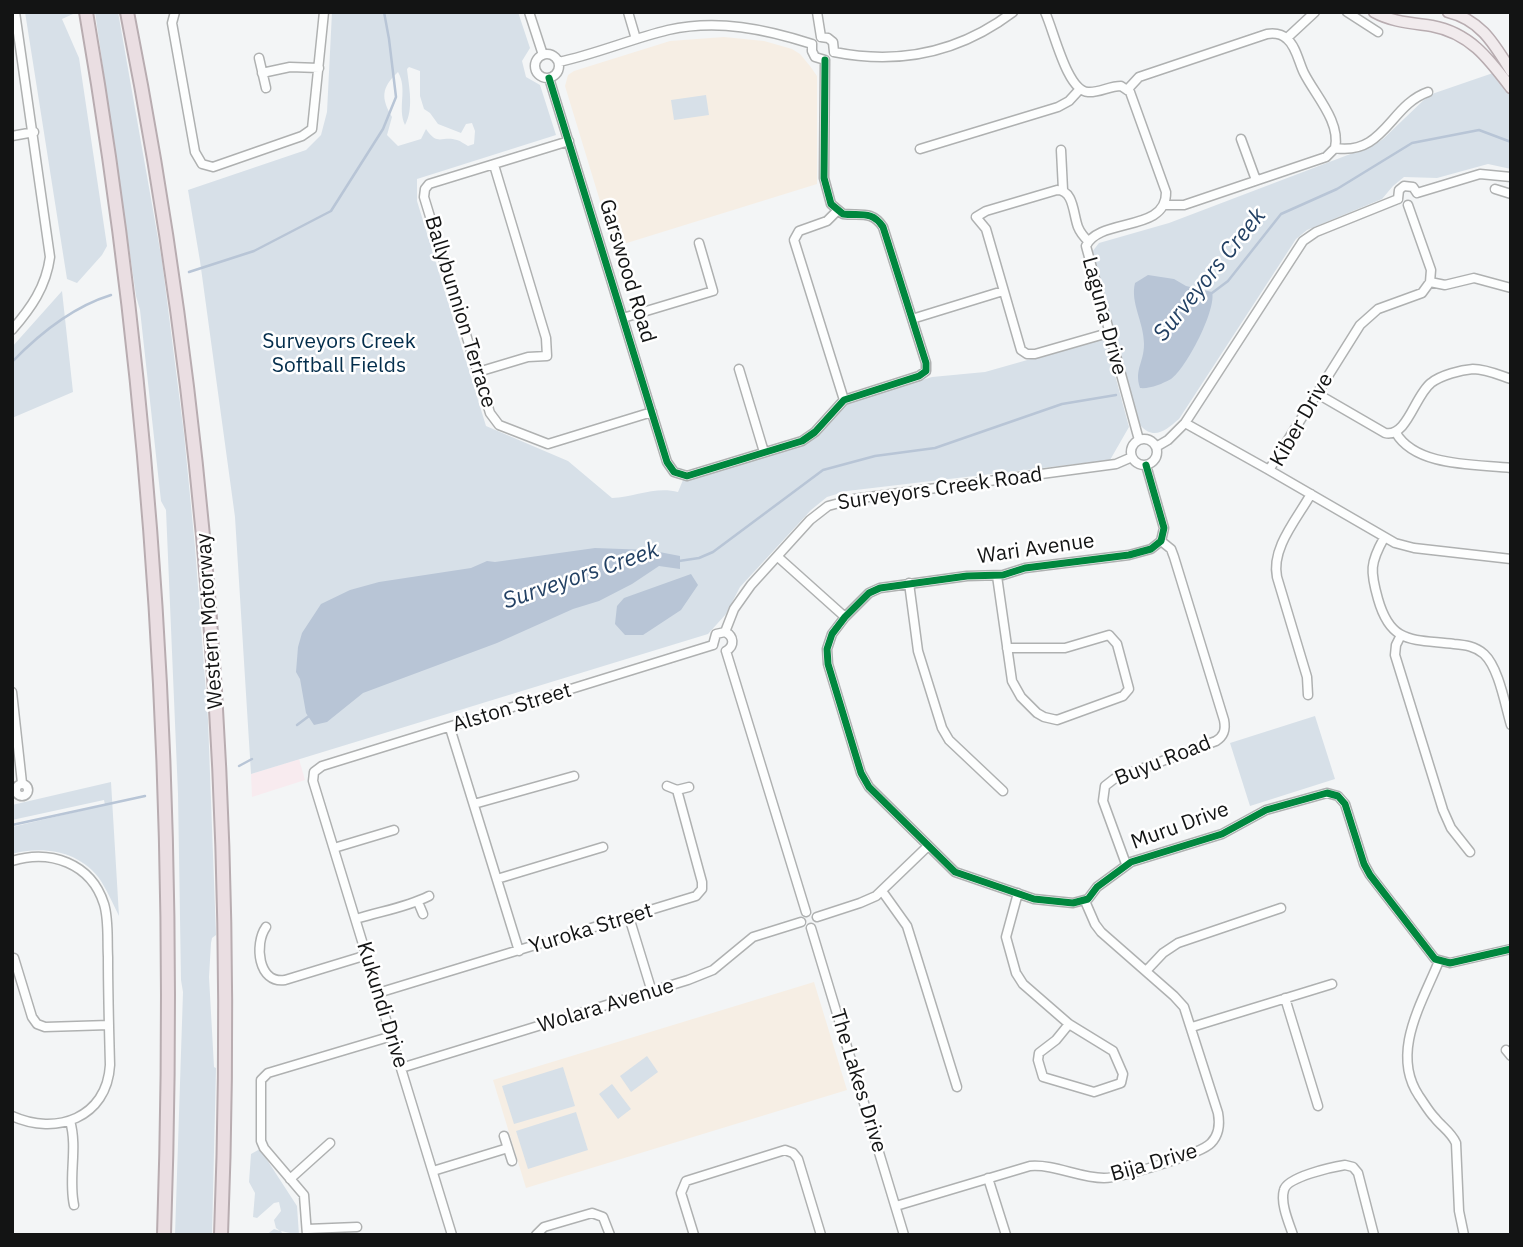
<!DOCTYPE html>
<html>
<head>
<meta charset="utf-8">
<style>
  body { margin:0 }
  #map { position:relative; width:1523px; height:1247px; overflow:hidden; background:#f3f5f6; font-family:"IBM Plex Sans",sans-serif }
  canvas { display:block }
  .frame { position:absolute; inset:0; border:14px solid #131414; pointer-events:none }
</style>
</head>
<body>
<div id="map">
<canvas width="1523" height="1247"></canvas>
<div class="frame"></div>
</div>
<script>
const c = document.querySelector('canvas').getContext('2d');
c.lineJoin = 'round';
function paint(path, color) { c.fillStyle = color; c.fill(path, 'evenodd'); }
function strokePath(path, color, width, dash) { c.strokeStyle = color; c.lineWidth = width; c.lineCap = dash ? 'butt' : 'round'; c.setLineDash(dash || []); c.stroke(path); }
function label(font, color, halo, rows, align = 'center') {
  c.font = font + ' "IBM Plex Sans",sans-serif'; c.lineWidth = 5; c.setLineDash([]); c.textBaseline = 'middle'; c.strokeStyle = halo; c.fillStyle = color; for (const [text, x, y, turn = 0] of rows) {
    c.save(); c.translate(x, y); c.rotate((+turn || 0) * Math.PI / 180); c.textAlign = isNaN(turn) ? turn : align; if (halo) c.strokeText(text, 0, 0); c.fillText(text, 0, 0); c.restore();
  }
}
const industrial = new Path2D(`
  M299,759L305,780L252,797L251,774Z`);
const education = new Path2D(`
  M724,37L764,41L792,49L800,54L810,66L817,76V184L614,247L565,86L568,75L574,71L670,41Z
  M814,982L847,1090L526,1188L493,1080Z`);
const green = new Path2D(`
  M25,12H73V14L62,19L79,58L107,246L102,255L77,283L67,279Z
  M95,12H118L162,261L184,434L195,547L208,720L216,935L212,938L211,943L209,977L214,1067L216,1068L212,1235H175L183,992L181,980L178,794L166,510L161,501L140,310L136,296Z
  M332,12H518L530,48L522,61L526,77L540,85L556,135L417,179V201L486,426L568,461L612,498C635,497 656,486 678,492L683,480L804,444L846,403L932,377L985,372L1105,338L1129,427L1110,460L847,491L827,497L811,510L740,587L726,614L708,634L251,774L235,517L200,261L188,190L306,150L321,135L327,112ZM409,67L420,71V96L424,109L430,113L438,124L461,133L466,124L472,123L475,131L474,144L468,146C464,144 461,141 457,140C442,135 438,147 426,129L421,139L398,146L387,135L392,117C381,98 381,88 398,72C408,89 397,108 405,125C414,109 409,87 407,69Z
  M1493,73L1511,95V169L1488,164L1437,178L1404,177L1393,186L1382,199L1307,230L1296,239L1179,419C1166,430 1154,441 1140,425L1092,252L1099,243L1169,223L1374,145L1383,139L1429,95Z
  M706,95L709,115L674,120L671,100Z
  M62,291L73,392L12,418V347Z
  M1315,716L1335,779L1250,806L1230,743Z
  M111,782L119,916C113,904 108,892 101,881C82,852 44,845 12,854V827L105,805L104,800L12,820V805Z
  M647,1056L658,1072L631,1092L620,1076Z
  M563,1067L575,1106L514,1124L502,1086Z
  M612,1084L631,1109L618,1119L599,1094Z
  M576,1112L588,1150L528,1169L516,1131Z
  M260,1149L297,1206L299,1235L281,1231L283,1235H266L274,1229L280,1231L276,1228L274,1220L281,1211L279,1202L274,1203L257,1218L253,1217L255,1193L249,1182L251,1154Z`);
const water = new Path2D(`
  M1148,275L1174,279L1186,286L1212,292C1217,309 1186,369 1171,379C1162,384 1150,389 1140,388C1134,369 1144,363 1144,344C1144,322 1130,303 1135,283Z
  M595,548L649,550L680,556V569L659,566L632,584L599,601L573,609L497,643L363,693L327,722L314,725L306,713L300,679L296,672L298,647L302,633L321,604L350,590L379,582L471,568L487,561L495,562Z
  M691,574L698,585L681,610L643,635H625L615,624L617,606L624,598Z`);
const stream = new Path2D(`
  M189,272L254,251L331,211L383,129L396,97L389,39L384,12
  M1212,293L1228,281L1281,214L1337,189L1412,143L1479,130L1511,142
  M12,362C40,333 72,307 111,295
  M679,561L699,558L713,552L823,470L875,456L935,448L1062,404L1116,395
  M297,725L309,716
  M239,766L252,759
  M12,825L145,796`);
const minor = new Path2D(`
  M175,12L172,23L195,152L202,164L213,167L302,136L312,129L324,12
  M529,12L543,55
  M628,12L636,39
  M817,12L821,37
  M1045,12C1054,31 1067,91 1088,92C1099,93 1109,86 1121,86L1130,92L1166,192C1167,233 1099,217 1086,246L1139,440
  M1347,12L1378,32
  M821,37L828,38L833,42L834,52
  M1287,38L1315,12
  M812,44V51L815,57L825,60
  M834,52C899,65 960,52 1013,12
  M535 66a12 12 0 1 1 24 0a12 12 0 1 1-24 0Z
  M259,58L266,88
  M559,62C596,54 631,39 668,30C718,19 765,29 812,44
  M262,73L290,67L319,68
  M549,78L667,462L674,472L687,476L802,441L815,432L844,400L919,376L926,371V363L883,227C872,210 860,216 843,214L831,204L824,178L825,60
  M1127,90L1139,77L1267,34C1274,33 1281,33 1287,39C1296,46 1299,63 1304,73C1315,95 1341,122 1335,148L1326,157L1184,205H1165
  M12,136L34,132
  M1241,139L1256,180
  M569,141L429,184L425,189L424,197L490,413L499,425L548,444L652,412
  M1335,148C1384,156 1390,105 1428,92
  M920,149L1058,107L1069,101L1080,89
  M1061,150L1063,190
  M1495,189L1511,194
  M1417,193L1480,174L1511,177
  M1398,199L1399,190L1404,186L1413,187L1417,193
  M1408,205L1431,270L1430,282L1422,293L1378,309L1360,325L1269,470L1395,543L1414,548L1511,559
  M837,211L827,221L799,231L794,240L844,400
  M1088,241C1084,237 1080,232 1078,227C1073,214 1074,190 1057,190L986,211L976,217L986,229L1021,350L1027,354H1035L1108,333
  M1430,282L1445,285L1474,278L1511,288
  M623,318L713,291L699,243
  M912,319L1003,291
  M12,330C31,308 46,287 50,257L15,12
  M739,369L764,452
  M478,372L528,357L547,356L546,338L494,165
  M1316,393L1385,433C1407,438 1415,395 1431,383C1441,375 1461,370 1473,369C1486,369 1499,375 1511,379
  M1185,423L1269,470
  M1396,433C1416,467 1475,464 1511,468
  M1131 452a13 13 0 1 1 26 0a13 13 0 1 1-26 0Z
  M1156,447L1168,440L1185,423L1303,241L1316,232L1398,199
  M1146,465L1164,528L1161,541L1151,549L1129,555L1025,568L1003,575L967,576L880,588L869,593L845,617L832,634L827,649L828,664L861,773L869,787L955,872L1034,899L1073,903L1088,899L1097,887L1131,862L1222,834L1266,810L1327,793L1338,796L1345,804L1364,864L1370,875L1435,959L1450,963L1511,949
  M1384,538C1370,563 1370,571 1378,599C1391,645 1413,639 1454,644C1465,645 1475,646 1484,654C1499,668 1505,705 1511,725
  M778,557L845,617
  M997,576L1012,681L1021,697L1037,713L1044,717L1057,720L1123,696L1129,689L1117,644L1109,635L1065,648H1007
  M909,583L918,651L942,728L949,740L1003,791
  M725,632L734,609L751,585L810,520L828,506L854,499L1116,464L1132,457
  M725,632C734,636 735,646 726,651
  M1401,635L1396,645L1395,655L1443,810L1451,828L1470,852
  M713,645L716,634L725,632
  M726,651L806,912
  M12,692L22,783
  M1308,695L1307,677L1277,577C1271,548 1297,519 1311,494
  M450,728L519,951
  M16 790a6 6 0 1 1 12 0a6 6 0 1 1-12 0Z
  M667,786L677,790L689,787
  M474,804L574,776
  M334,848L394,830
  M12,861C50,849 91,863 104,904C109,920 107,940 108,957C108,993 109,1029 110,1065C107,1118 56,1136 12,1116
  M1126,864L1103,801L1105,786L1114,779L1216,741C1224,736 1226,730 1224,720L1174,557L1171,549L1161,541
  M497,879L603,847
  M882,891L907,926L957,1087
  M1018,893L1006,937L1016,973L1023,984L1069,1024L1113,1051L1123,1074L1121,1083L1094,1092L1043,1077L1038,1060L1039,1053L1056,1040L1069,1024
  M418,902L423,914
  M629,917L652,992
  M817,917L860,903L876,896L928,846
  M356,919C381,911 405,908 429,896
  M266,927C254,944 258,984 285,980L367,955
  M811,928L904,1235
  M14,958L32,1017L37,1024L45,1027L109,1025
  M1439,961C1422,1003 1390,1053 1419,1096C1424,1103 1429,1112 1435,1118C1442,1127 1451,1132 1456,1143L1459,1211L1464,1235
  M1146,971L1163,953L1178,943L1281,908
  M378,993L696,896L702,889V882L677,790
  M1285,998L1318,1106
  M1192,1027L1332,984
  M1506,1050L1511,1056
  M401,1068L688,980L713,970L753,937L801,922
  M70,1121C78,1148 68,1178 74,1205
  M504,1136L512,1161
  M433,1171L508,1148
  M988,1178L1006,1235
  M290,1179L330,1143
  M896,1206L1030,1166C1055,1164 1079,1178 1104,1178C1121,1178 1201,1154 1211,1143C1219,1135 1220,1124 1218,1113L1184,1007L1174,996L1101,932L1095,924L1085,901
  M307,1229L357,1227
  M307,1235L304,1195L264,1148L261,1141V1080L268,1073L392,1036
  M452,1235L313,781L314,772L322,766L713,645
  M536,1235L544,1227L592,1213L603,1217L610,1235
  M694,1235L681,1193L686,1181L785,1150L793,1153L798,1159L821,1235
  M1293,1235C1289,1223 1280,1203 1284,1190C1287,1177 1332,1167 1345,1165L1353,1167L1358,1173L1374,1235`);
const major = new Path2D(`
  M1374,12C1392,22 1412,23 1432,26C1470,33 1489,59 1511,88
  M1448,12C1481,20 1494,44 1511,71`);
const highway = new Path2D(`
  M86,12C156,416 178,826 164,1235
  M127,12C207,414 237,825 221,1235`);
const cycleway = new Path2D(`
  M549,78L667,462L674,472L687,476L802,441L815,432L844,400L919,376L926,371V363L883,227C872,210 860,216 843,214L831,204L824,178L825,60
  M1146,465L1164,528L1161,541L1151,549L1129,555L1025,568L1003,575L967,576L880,588L869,593L845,617L832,634L827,649L828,664L861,773L869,787L955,872L1034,899L1073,903L1088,899L1097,887L1131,862L1222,834L1266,810L1327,793L1338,796L1345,804L1364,864L1370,875L1435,959L1450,963L1511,949`);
const streetNames = [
  ["Garswood Road",627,271,73],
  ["Ballybunnion Terrace",460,312,73],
  ["Laguna Drive",1104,316,75],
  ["Kiber Drive",1302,420,-60],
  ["Surveyors Creek Road",940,489,-8],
  ["Wari Avenue",1036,549,-8],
  ["Western Motorway",210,621,-94],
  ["Alston Street",512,708,-17],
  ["Buyu Road",1163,761,-22],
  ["Muru Drive",1180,826,-20],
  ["Yuroka Street",591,929,-17],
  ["Kukundi Drive",382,1005,73],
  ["Wolara Avenue",606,1006,-17],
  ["The Lakes Drive",858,1081,73],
  ["Bija Drive",1154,1163,-16]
];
const parkNames = [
  ["Surveyors Creek",339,342],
  ["Softball Fields",339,366]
];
const waterNames = [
  ["Surveyors Creek",1210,275,-51],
  ["Surveyors Creek",581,576,-19]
];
paint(industrial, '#f8ebef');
paint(education, '#f6eee4');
paint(green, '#d7e0e8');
paint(water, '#b8c5d6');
strokePath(stream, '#b8c5d6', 2.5);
strokePath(minor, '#afb1b1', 11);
strokePath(major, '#b8acb0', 13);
strokePath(highway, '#b8acb0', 16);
strokePath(minor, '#fdfefe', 8);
strokePath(major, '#f1ebed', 10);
strokePath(highway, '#eadee2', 12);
strokePath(cycleway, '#00873e', 7);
label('21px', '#131414', '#fff', streetNames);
label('21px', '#032d4b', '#fff', parkNames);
label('italic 23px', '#234164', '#fff', waterNames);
</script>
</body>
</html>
